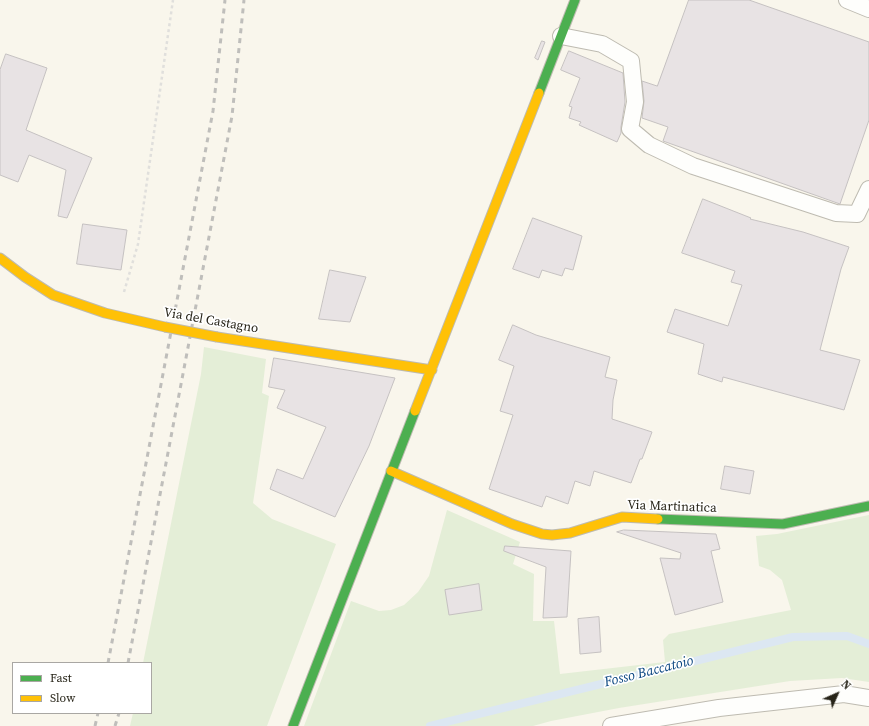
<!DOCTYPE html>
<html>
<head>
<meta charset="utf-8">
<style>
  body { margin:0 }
  #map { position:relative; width:869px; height:726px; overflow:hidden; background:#f9f6ec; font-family:"Source Serif 4",serif }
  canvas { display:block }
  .legend { position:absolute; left:12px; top:662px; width:140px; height:52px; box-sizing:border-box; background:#fff; border:1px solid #a9a7a3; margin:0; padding:5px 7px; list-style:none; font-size:12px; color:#272418 }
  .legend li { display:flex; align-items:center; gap:8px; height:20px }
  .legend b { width:20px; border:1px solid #a9a7a3 }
  .north { position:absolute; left:817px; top:674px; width:40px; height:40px; -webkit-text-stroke:3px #fff; paint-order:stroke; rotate:45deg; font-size:11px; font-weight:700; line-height:16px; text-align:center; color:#272418 }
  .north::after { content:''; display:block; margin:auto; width:14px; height:18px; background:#272418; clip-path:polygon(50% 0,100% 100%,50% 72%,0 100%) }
</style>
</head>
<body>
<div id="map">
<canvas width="869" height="726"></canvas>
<ul class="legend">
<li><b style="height:5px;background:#4caf50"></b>Fast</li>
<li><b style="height:5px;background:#ffc107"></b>Slow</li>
</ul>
<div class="north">N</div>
</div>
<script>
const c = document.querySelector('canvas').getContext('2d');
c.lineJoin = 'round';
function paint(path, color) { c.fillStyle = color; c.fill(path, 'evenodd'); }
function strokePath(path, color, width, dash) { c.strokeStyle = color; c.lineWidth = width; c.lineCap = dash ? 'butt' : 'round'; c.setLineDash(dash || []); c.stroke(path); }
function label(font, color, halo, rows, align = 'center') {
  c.font = font + ' "Source Serif 4",serif'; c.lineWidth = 3.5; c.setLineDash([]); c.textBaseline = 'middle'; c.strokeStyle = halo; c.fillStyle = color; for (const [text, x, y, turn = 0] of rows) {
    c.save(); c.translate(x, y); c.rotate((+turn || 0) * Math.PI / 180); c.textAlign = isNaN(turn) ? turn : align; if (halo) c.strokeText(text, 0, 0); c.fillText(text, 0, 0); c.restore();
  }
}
const green = new Path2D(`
  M204,347L266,359L262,393L269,396L253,503L272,519L336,544L267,726H130L133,713H151V663H143L201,374Z
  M447,510L520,542L513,564L534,574L533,621H554L560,674L665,662L663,640L669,634L791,610L782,580L770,570L759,566L756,536L777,534L869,515V682L842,678L790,681L619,708L551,721L533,726H304L351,601L379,611L391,610L404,605L418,592L429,576Z`);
const stream = new Path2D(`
  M430,726L793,637L847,636L869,644`);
const building = new Path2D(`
  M689,0H749L869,42V120L840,204L663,141L668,127L642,118L644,101L642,81L657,86Z
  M542,41L545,42L538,60L535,58Z
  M569,51L623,73L625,102L621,127V133L617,142L579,125L581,122L569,118L572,107L569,106L580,78L561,70Z
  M6,54L47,68L26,130L92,158L67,218L58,216L66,170L29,155L18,182L0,175V70Z
  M703,199L751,218L750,219L803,232L849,247L841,269L820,350L860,360L844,410L723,377L722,382L698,374L704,344L667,332L675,309L728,326L742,285L731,282L735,271L682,253Z
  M533,218L582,236L573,270L565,268L562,276L542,270L539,278L513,269Z
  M83,224L127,230L121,270L77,264Z
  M330,270L366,277L350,322L319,319Z
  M513,325L536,335L610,357L605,377L617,380L613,400L612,419L652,432L642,459H640L631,483L594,471L590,486L575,481L568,504L546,496L542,507L489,489L513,415L500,411L514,366L499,360Z
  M274,358L395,378L369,446L335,517L270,489L277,469L303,479L326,427L277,408L285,390L269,387Z
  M725,466L754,471L750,494L721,489Z
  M624,530L716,534L720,549L711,551L723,602L675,615L660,558L680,559L681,553L617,532Z
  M505,546L571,551L567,617L543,618L546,567L504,551Z
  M479,584L482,610L449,615L445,590Z
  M599,617L601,652L580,654L578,619Z`);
const path = new Path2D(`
  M124,292L138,244L173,0`);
const lane = new Path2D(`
  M847,0L869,9
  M561,36L602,44L631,61L635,102L630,129L649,145L693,166L836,213L857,214L869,189
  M611,726L719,708L844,694L869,698`);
const fast = new Path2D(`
  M539,93L575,0
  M658,519L783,524L869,506
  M293,726L415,411`);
const slow = new Path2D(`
  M0,258L25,277L53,295L105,313L165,327
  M217,337L432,370
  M415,411L539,93
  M391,471L512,524L542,534L552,535L570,533L622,517L658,519`);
const rail = new Path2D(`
  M108,663L213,111L225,0
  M128,663L232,116L244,0
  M95,726L98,713
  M115,726L119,713`);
const slowBridge = new Path2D(`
  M165,327L217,337`);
const streetNames = [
  ["Via del Castagno",211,321,10],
  ["Via Martinatica",672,507,2]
];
const waterNames = [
  ["Fosso Baccatoio",649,672,-14]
];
paint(green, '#e4eed7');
strokePath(stream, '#dce7f2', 8);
paint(building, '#e8e3e4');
strokePath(building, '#c5c1c1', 1);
strokePath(lane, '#bebbb1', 18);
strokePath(fast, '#bebbb1', 11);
strokePath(slow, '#bebbb1', 11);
strokePath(path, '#e0dfdc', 2.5, [3, 3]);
strokePath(lane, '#fefefc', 16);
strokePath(fast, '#4caf50', 9);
strokePath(slow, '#ffc107', 9);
strokePath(rail, '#bfbebb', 3, [5, 5]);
strokePath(slowBridge, '#bebbb1', 11, []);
strokePath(slowBridge, '#ffc107', 9);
label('13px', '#272418', '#fff', streetNames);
label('italic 14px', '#07437f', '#fff', waterNames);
</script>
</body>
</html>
